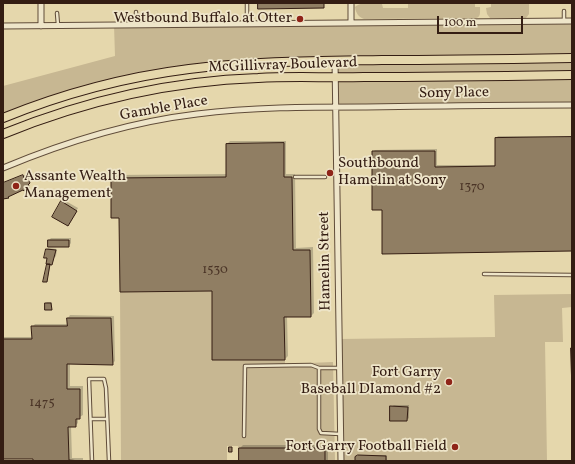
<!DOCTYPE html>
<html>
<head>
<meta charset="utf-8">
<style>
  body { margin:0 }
  #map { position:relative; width:575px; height:464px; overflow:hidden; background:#e5d7ac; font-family:Vollkorn,serif }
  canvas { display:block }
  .frame { position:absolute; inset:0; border:4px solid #341d13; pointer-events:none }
  .scale { position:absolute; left:437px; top:16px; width:86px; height:18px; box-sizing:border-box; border:2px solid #341d13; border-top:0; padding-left:5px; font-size:12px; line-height:14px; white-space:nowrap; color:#341d13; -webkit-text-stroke:3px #eee5c9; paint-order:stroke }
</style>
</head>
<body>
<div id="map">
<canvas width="575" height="464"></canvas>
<div class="frame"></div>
<div class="scale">100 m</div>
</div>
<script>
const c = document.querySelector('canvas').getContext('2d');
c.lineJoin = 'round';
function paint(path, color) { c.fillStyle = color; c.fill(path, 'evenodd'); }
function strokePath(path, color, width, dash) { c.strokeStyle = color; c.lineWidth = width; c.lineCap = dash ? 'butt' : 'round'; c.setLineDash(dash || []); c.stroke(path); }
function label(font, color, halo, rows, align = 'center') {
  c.font = font + ' Vollkorn,serif'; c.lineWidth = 3.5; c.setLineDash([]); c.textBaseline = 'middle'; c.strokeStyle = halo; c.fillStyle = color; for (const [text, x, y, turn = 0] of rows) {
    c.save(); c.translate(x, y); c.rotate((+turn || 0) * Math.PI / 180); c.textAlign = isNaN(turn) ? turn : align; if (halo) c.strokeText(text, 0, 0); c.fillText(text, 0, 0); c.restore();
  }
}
const green = new Path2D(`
  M408,3H475V7H480C480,12 481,18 475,18L364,19C359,17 356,14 355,7C361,1 374,4 382,4L383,8H408Z
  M491,3H529V14L526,18H490L487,14L486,8L491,7Z
  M572,21V105L336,107L335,61L272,62L138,78L3,118V86L115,56L114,25Z
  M212,291L213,360H285V364L333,362L335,461H325V448H239L238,446H227V461H121L120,292Z
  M572,294V307L562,308L563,342H545L547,461H341L339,339L495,337L494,295Z`);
const shadow = new Path2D(`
  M498,136H572V250L383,209L373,152L375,150L437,149V165H496V138Z
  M230,141H286V174H295L296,248L313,247L314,313L311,316H287L288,356L285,359L213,290L120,217L112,178L115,175L227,174V144Z
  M25,175L27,179L29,178L31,181L28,183L30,186L3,198V184Z
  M64,200L78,208L70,222L62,202Z
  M51,238H71V243L69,246H49V240Z
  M48,248L57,249L56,256L54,258L53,262L51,263L47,281L48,263L47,249Z
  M47,302H52V308L51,309L46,303Z
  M70,315L114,316L115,361L112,364L70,363V386H83V415L78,418V423L75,426H71L72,458H83V461H34V458H3V337H32V327L35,324H68V318Z
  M394,405H409V418L407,420L391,407Z
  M243,445H328V461H240V448Z
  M360,455H387V461H356L358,456Z`);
const building = new Path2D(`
  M258,3H324V8L258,9Z
  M572,137V251L382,254V210H372V151H435V167L495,166V138Z
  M284,143V177H292L293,250H310L311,317H284L285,360H212V291L120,292L119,218H111V178L226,177V144Z
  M23,175L25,180L28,178L30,183L28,185L29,188L24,191L23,190L8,197L9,198L3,199V183Z
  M61,201L77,211L68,226L52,217Z
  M48,240H69V247H48Z
  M46,249L56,250L52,265L46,264L47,258H44Z
  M47,264H50L47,282H43Z
  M45,303H51L52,310H45Z
  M67,318H111L113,365L67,364V389H80V419H76V427H68L69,460L81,461H33V459H3V339H32L31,326H67Z
  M571,348H572V390Z
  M390,406L408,407L407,421H390Z
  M229,447H232V452H229Z
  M239,448H325V461H239Z
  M358,455L386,456V461H355V457Z`);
const service = new Path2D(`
  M247,3V23
  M57,13L58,25
  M564,20V11
  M136,25V12
  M295,177H325
  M484,274L572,275
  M339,368H319V429L321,433L340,434
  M91,419H107
  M244,436L245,366L311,365L319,368
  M92,461L89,379H104L106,388L109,461`);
const minor = new Path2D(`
  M351,3V23
  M3,26L572,21
  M41,26V3
  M335,61L341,461
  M3,168C65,142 130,122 197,114C252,107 308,107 363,107C433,106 502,105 572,105`);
const primary = new Path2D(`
  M3,118C62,94 125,77 189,69C253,61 318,61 382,60C445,60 509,59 572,58
  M3,134C84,101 171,81 258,78C293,76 329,78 364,77C433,77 503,76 572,75`);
const markers = [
  [300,19,4,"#8f2418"],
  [330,173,4,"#8f2418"],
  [16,186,4,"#8f2418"],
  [449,382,4,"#8f2418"],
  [455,447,4,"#8f2418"]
];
const numberNames = [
  ["1370",472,188],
  ["1530",215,271],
  ["1475",42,404]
];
const poiNames = [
  ["Westbound Buffalo at Otter",292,19],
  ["Southbound",338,164,"left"],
  ["Hamelin at Sony",338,181,"left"],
  ["Assante Wealth",24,177,"left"],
  ["Management",24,194,"left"],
  ["Fort Garry",441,373],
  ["Baseball DIamond #2",441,390],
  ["Fort Garry Football Field",447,447]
];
const streetNames = [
  ["McGillivray Boulevard",283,66,-2],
  ["Sony Place",454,94,-1],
  ["Gamble Place",164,109,-10],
  ["Hamelin Street",326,261,-91]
];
paint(green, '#c7b792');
paint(shadow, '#0003');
paint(building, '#907e63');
strokePath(building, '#341d13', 1);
strokePath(service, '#604c39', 4.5);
strokePath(minor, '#604c39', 7);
strokePath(primary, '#341d13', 10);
strokePath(service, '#eee5c9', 2.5);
strokePath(minor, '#eee5c9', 5);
strokePath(primary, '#e5d7ac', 8);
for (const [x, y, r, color] of markers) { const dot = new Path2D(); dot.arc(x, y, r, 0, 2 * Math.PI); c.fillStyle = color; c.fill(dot); strokePath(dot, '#eee5c9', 1.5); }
label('13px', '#4b3527', null, numberNames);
label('15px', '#341d13', '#eee5c9', poiNames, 'right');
label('15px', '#341d13', '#eee5c9', streetNames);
</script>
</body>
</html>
